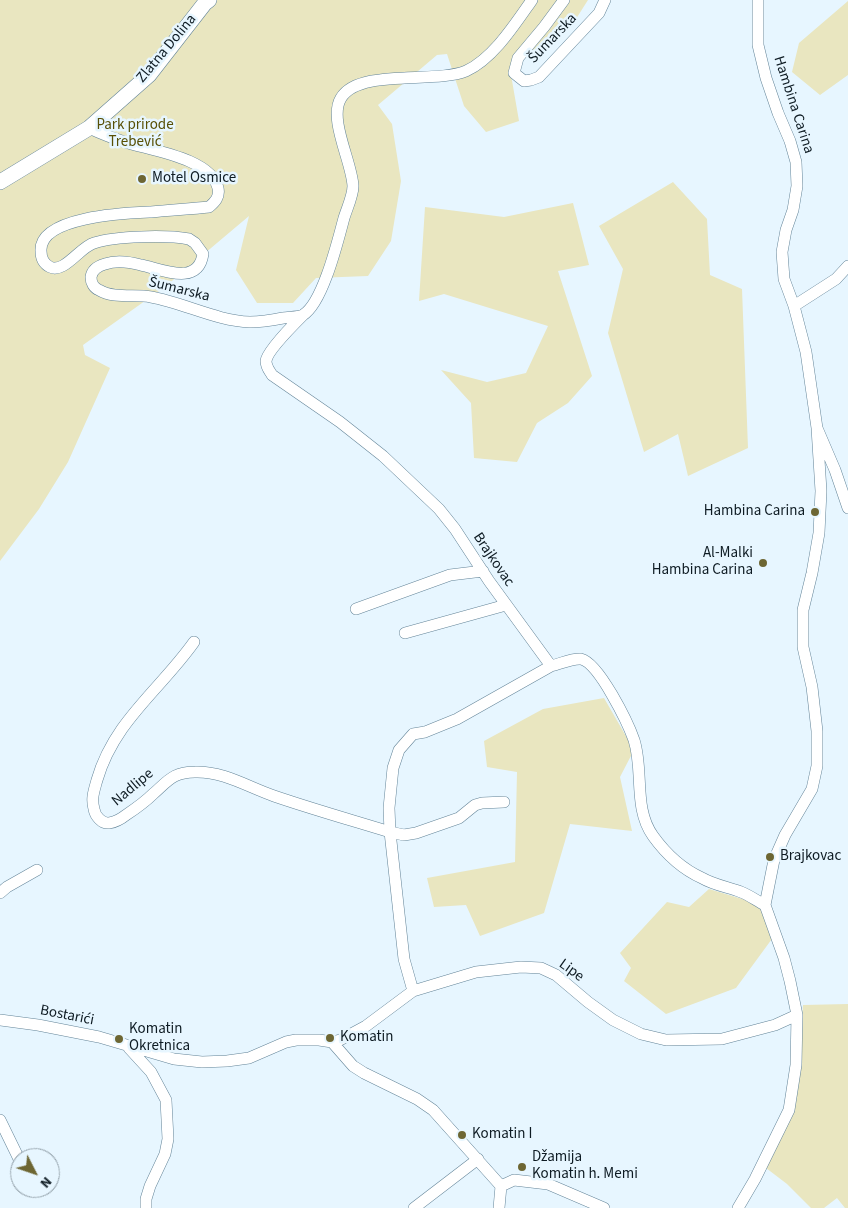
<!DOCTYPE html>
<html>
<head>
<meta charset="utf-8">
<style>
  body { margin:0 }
  #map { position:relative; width:848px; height:1208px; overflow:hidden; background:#e7f6ff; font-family:"Source Sans 3",sans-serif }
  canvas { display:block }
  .north { position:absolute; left:10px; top:1148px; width:50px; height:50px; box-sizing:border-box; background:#e7f6ff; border:1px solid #909ea7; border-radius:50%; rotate:131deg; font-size:14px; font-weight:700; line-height:20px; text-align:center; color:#0e1b23 }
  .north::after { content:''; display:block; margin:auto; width:18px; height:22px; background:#6d6633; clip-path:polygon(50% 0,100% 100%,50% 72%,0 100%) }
</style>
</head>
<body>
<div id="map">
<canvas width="848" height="1208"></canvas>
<div class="north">N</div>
</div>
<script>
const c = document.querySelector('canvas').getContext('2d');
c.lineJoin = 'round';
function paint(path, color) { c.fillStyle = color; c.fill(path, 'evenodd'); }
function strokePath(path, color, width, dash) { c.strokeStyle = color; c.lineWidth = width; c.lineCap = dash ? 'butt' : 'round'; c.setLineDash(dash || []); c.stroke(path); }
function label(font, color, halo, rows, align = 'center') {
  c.font = font + ' "Source Sans 3",sans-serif'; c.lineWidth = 5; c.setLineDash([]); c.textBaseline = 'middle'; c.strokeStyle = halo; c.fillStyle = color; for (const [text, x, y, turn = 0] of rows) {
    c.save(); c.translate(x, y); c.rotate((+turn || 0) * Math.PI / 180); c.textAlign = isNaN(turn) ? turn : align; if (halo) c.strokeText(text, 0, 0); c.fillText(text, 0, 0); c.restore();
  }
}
const green = new Path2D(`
  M0,0H588L574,22L510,69L519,121L486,132L464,106L447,54L437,55L378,105L392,124L401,181L391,241L368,276L316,278L293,303H257L236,270L249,216L166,286L83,345L85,355L110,368L68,462L39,509L0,561Z
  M848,1V75L820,95L792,72L799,43Z
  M673,182L707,219L710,275L742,289L748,448L688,476L678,434L644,452L608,333L623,269L599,226Z
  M573,203L589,265L558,271L592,376L568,403L537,423L517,462L474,458L471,403L441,370L487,382L526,373L548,326L444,294L419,301L425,207L504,217Z
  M604,698L634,750L620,777L632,831L570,824L544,913L480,936L466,905L434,907L427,878L515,862L517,772L487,767L484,741L543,709Z
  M709,889L759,904L777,932L736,988L666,1014L624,981L631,968L620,953L667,902L689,907Z
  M848,1004V1208H845L837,1198L824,1208H811L787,1184L766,1168L796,1103L803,1005Z`);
const minor = new Path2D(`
  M564,0L544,27L518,58L514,73L524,81L531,80L539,77L599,13L605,0
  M758,0V45L766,78L778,113L790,141L796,162L797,186L793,210L786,230L782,252L784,279L794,306L806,352L817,428L835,470L848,508
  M89,128C100,133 112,138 125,142C149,150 211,158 218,188C220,197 215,202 209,207C190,209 170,210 151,212C128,213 39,216 41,251C41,258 44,264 50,267C64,274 80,247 94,243C115,236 167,235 189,239L195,243L203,254C198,287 161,269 141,265C130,262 116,260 105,264C98,266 92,270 91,277C91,283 94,288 99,290C114,299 135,294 151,297C184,303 217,321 250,322C261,322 273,320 283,318C289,317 298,317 303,315C323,303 338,240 344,218C347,208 353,196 353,186C352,162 328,119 341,98C359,68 435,84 466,71C493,59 515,24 532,0
  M794,306L836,279L848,266
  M303,315C295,323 267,351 266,361C266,367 269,370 272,375L340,422L383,456L439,509L455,529L489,581L551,666C560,664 572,658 581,659C599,663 628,723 634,740C644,771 633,808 653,836C666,854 682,869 702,878C714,885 728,887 741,892C749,895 757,901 765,905
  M356,609L450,575L483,571
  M405,633L506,605
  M194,642C160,690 114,721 97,780C94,791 91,798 94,809C95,816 102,824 109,823C116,822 121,819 126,815C135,809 145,802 153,794C168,781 173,772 195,772C223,771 248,787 274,796C312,809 351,820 390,832L404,835L416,833L459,818L475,805L482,803L504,802
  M0,893L7,887L37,870
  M413,991L404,959L390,832L389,808L393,768L399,750L413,734L425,732L457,719L551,666
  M0,1020L38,1025L99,1037L174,1059L202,1062L227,1061L249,1058L286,1042L296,1040H319L332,1042L340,1040L366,1026L413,991L476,972L521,967L541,968L556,975L588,1002L613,1020L641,1034L666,1040L722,1039L775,1025L797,1015
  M332,1042L353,1066L364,1073L417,1099L433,1110L501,1186
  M129,1048L151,1072L166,1100L168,1139L165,1154L150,1186L146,1199V1208
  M0,1120L20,1161
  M501,1186L514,1180L548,1184L604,1208
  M414,1208L478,1159
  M499,1208L501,1186
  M738,1208L755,1179L789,1110L796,1065L797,1015L790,981L784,958L765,905L774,860L785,835L812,789L817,766V731L812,687L803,647V610L812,573L819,533L821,491L817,428`);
const secondary = new Path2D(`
  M0,182L89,128L149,75L205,3L209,0`);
const markers = [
  [142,179,5,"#6d6633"],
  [815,512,5,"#6d6633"],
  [763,563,5,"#6d6633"],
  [770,857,5,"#6d6633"],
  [330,1038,5,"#6d6633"],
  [119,1039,5,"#6d6633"],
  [462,1135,5,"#6d6633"],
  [522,1167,5,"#6d6633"]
];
const streetNames = [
  ["Šumarska",553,39,-46],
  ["Zlatna Dolina",167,49,-50],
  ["Hambina Carina",793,105,72],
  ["Šumarska",179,290,14],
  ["Brajkovac",493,560,56],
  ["Nadlipe",133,788,-40],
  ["Lipe",571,971,36],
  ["Bostarići",67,1016,11]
];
const parkNames = [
  ["Park prirode",135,126],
  ["Trebević",135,143]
];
const poiNames = [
  ["Motel Osmice",152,179],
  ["Hambina Carina",805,512,"right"],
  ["Al-Malki",753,554,"right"],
  ["Hambina Carina",753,571,"right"],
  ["Brajkovac",780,857],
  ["Komatin",129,1030],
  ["Okretnica",129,1047],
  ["Komatin",340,1038],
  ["Komatin I",472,1135],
  ["Džamija",532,1158],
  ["Komatin h. Memi",532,1175]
];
paint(green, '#e9e6c0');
strokePath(minor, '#638498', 12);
strokePath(secondary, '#638498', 16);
strokePath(minor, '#fff', 11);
strokePath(secondary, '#fff', 15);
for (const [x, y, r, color] of markers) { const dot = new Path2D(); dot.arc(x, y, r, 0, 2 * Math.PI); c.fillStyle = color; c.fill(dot); strokePath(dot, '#e7f6ff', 2); }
label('15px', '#0e1b23', '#e7f6ff', streetNames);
label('15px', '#585006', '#e7f6ff', parkNames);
label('15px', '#0e1b23', '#e7f6ff', poiNames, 'left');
</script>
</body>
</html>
